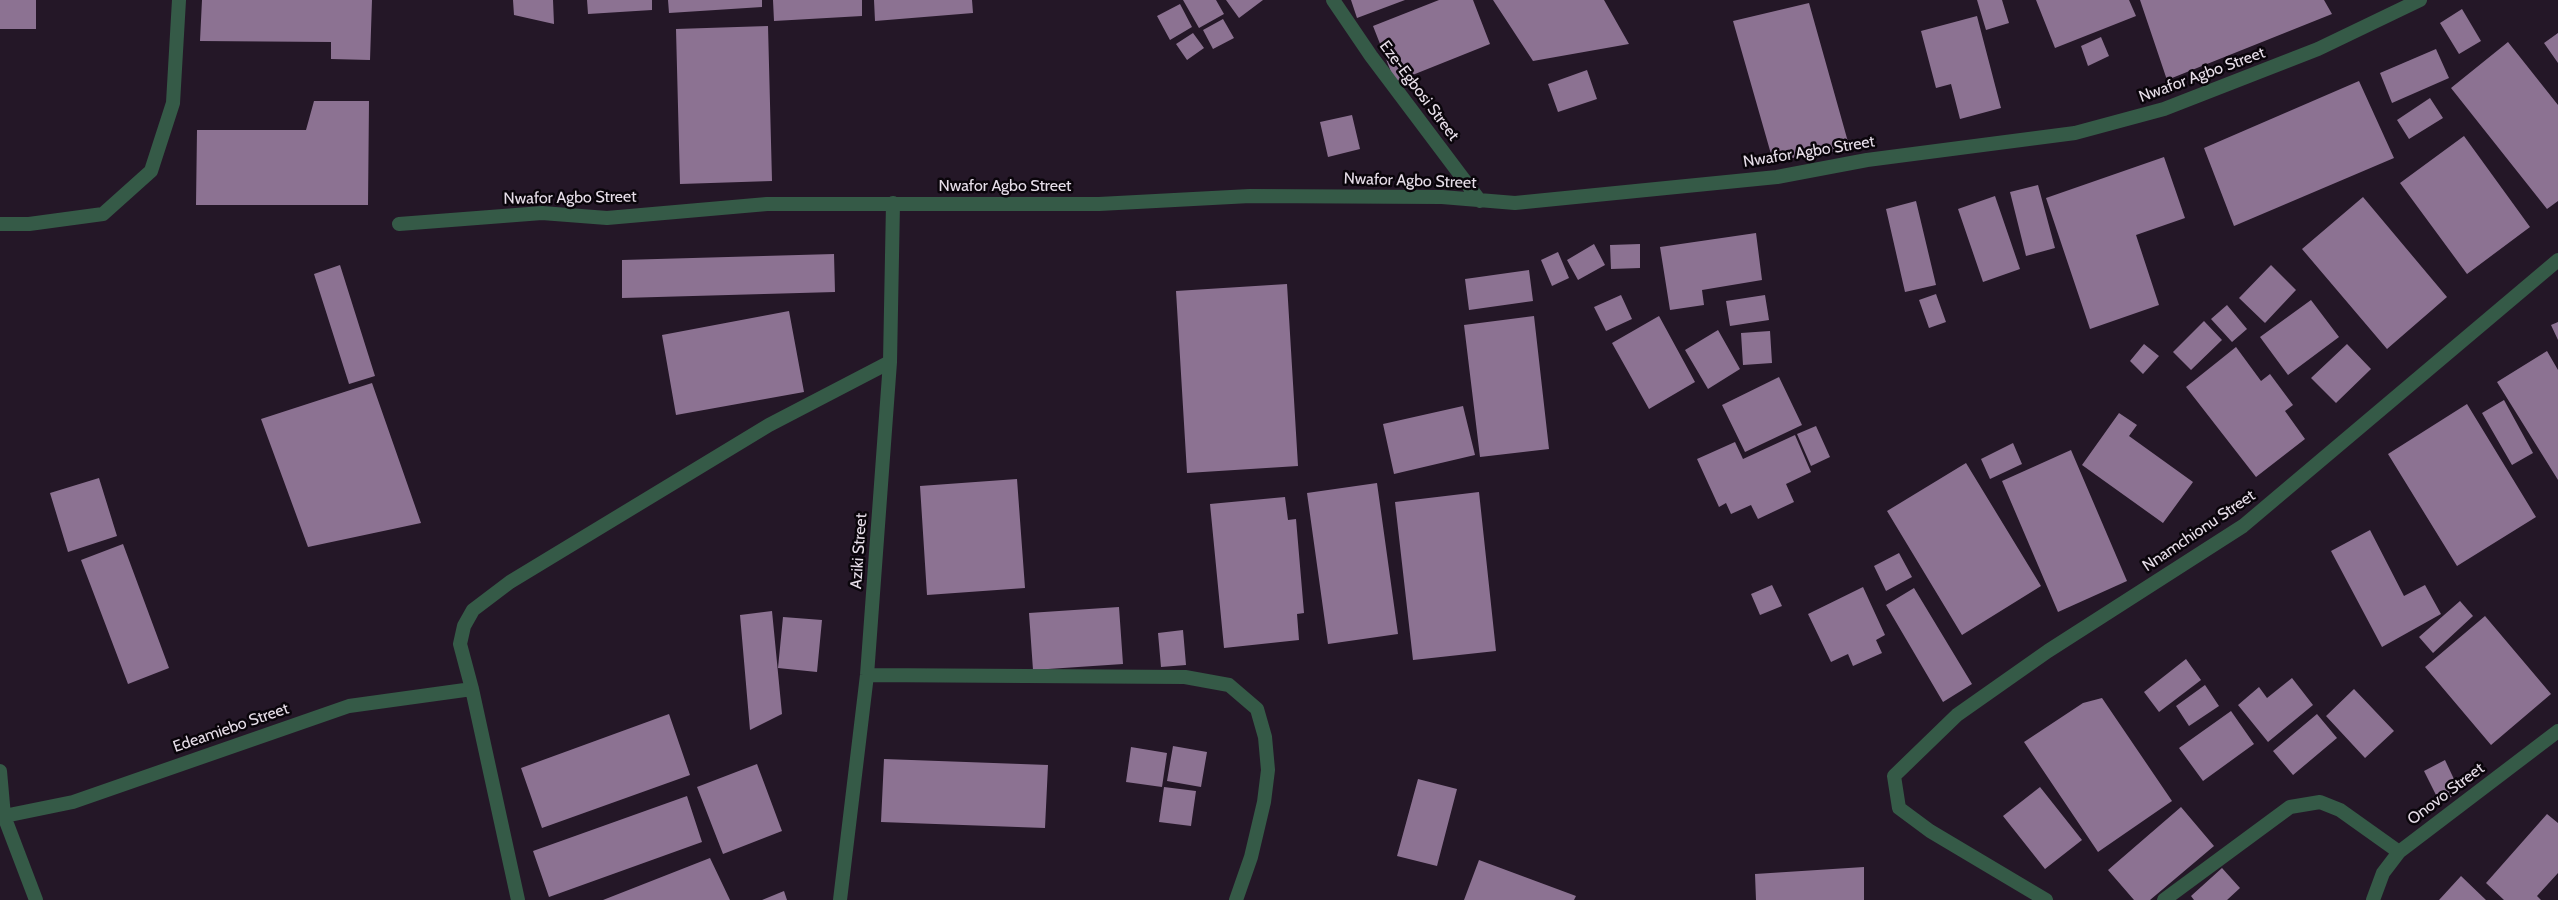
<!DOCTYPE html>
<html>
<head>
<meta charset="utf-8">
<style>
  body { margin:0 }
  canvas { display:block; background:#241727 }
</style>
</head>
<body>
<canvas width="2558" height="900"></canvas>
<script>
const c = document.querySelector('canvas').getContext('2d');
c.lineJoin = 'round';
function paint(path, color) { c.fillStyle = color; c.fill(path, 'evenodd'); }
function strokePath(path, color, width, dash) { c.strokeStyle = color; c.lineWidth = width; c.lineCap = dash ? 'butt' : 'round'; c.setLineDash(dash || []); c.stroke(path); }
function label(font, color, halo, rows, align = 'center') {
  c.font = font + ' Cabin,sans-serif'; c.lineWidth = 5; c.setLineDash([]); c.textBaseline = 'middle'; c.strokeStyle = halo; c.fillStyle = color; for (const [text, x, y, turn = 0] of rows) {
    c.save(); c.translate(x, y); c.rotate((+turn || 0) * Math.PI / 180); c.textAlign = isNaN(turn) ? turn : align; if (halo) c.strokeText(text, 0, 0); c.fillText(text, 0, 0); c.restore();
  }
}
const building = new Path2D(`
  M0,0H36V29H0Z
  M202,0H372L370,60L331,59V42L200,41Z
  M513,0H553L554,24L514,15Z
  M587,0H652V10L588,14Z
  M668,0H762V7L669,13Z
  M773,0H862V16L774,21Z
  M874,0H972L973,13L875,21Z
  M1183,0H1216L1224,14L1199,28Z
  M1226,0H1263L1239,18Z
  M1351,0H1405L1357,18Z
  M1439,0H1473L1490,44L1395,82L1373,26Z
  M1493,0H1604L1629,44L1533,61Z
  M1977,0H2002L2009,23L1986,30Z
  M2036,0H2129L2136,16L2055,48Z
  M2140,0H2324L2332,14L2167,80Z
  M1809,3L1850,149L1773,161L1733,21Z
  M1180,4L1192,27L1170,40L1157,16Z
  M2462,9L2481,41L2459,54L2440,23Z
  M1977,16L2001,108L1960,119L1951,84L1936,88L1921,31Z
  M1223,19L1234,38L1213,49L1203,30Z
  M768,26L772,181L680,184L676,29Z
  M1193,33L1204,48L1187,60L1176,44Z
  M2558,33V63L2544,43Z
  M2101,37L2109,56L2088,66L2081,46Z
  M2508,42L2558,105V201L2547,209L2451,88Z
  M2436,49L2449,78L2392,103L2380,73Z
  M1587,70L1597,99L1558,112L1548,84Z
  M2359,81L2394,158L2234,226L2204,148Z
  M2430,98L2443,118L2409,139L2397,120Z
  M314,101H369L368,205H196L197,130H306Z
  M1352,115L1360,149L1328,157L1320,122Z
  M2464,136L2530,227L2467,274L2400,183Z
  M2164,157L2185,218L2136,235L2159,305L2090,329L2046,198Z
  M2038,185L2055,248L2026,256L2010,192Z
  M1995,196L2020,269L1983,282L1958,209Z
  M2363,197L2447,297L2387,349L2302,249Z
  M1916,201L1936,285L1905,292L1886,209Z
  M1756,233L1762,280L1702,290L1704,305L1670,310L1660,247Z
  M1594,244L1605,265L1578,280L1567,260Z
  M1640,244V268L1611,269L1610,245Z
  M1558,252L1569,278L1552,286L1541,260Z
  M834,254L835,292L622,298V260Z
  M340,265L375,376L349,384L314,274Z
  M2271,265L2296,290L2265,323L2239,298Z
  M1529,270L1533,301L1469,310L1465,279Z
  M1287,284L1298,466L1187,473L1176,291Z
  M1936,294L1946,322L1929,328L1919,300Z
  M1621,295L1632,319L1606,331L1594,307Z
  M1765,295L1769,320L1730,326L1726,301Z
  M2311,300L2339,337L2288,375L2260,337Z
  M2227,305L2247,329L2232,342L2211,319Z
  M789,311L804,392L676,415L662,335Z
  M1534,316L1549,449L1480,457L1464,325Z
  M1659,316L1695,382L1649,409L1612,343Z
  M2204,321L2222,340L2191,370L2173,352Z
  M2558,322V340L2551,325Z
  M1718,330L1740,369L1708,389L1685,350Z
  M1770,331L1772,363L1743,365L1741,333Z
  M2144,344L2159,356L2143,374L2130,361Z
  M2347,344L2371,369L2336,403L2311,378Z
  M2236,347L2261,381L2270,374L2293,405L2285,411L2305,439L2256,477L2186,387Z
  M2547,351L2558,370V480L2497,382Z
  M1779,377L1802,425L1745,452L1722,405Z
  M372,383L421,523L308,547L261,419Z
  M2504,400L2533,453L2512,465L2482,413Z
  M2467,404L2536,517L2457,566L2388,454Z
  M1463,406L1475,455L1394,474L1383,424Z
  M2119,413L2137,425L2129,436L2193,482L2163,523L2082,465Z
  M1816,426L1830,457L1811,466L1797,434Z
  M1795,435L1811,472L1786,484L1794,502L1758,519L1751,505L1731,514L1726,503L1719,507L1697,459L1735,442L1743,459Z
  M2013,443L2022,464L1990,479L1981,459Z
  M2071,450L2127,581L2058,612L2002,481Z
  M1966,463L2041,586L1962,635L1887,511Z
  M99,478L117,536L68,552L50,493Z
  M1017,479L1025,588L927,595L920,486Z
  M1377,483L1398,634L1328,644L1307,493Z
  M1479,492L1496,651L1413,660L1395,502Z
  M1285,497L1288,520L1296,519L1304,613L1297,614L1299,640L1224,648L1210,504Z
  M2370,530L2404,596L2425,585L2441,614L2382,647L2331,551Z
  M123,544L169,668L128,684L81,560Z
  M1899,553L1912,577L1886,591L1874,566Z
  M1772,585L1782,606L1760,615L1751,594Z
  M1863,587L1885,635L1876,640L1882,653L1853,666L1848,654L1831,662L1808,614Z
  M1914,588L1972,684L1943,702L1886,605Z
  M2460,601L2473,616L2433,653L2419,637Z
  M1119,607L1123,664L1033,670L1029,613Z
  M772,611L782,714L750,730L740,615Z
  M2485,616L2551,694L2491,745L2425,667Z
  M783,617L822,620L817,672L778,668Z
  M1183,630L1186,665L1161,667L1158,633Z
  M2186,659L2201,680L2159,712L2144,692Z
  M2292,678L2313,705L2268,742L2238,705L2259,687L2267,698Z
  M2205,685L2219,706L2189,726L2176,706Z
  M2354,689L2394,731L2365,758L2326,716Z
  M2102,698L2172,801L2098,852L2024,742L2083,703Z
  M2231,711L2254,744L2203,781L2179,748Z
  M669,714L690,775L542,828L521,768Z
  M2317,714L2337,738L2293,775L2273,751Z
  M1173,746L1207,752L1201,787L1167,781Z
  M1131,747L1167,753L1162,787L1126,782Z
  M884,759L1048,765L1045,828L881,822Z
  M2445,760L2460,792L2440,803L2424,771Z
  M757,764L782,831L723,854L697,787Z
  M1418,779L1457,789L1437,866L1397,856Z
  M1164,787L1196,791L1191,826L1159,822Z
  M2040,787L2082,840L2045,869L2003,816Z
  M687,796L702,842L549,897L533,851Z
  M2181,807L2214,846L2150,900H2134L2108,870Z
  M2547,814L2558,823V873L2537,896L2541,900H2504L2486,883Z
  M710,858L730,900H603Z
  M1479,860L1576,896L1574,900H1464Z
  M1864,867V900H1756L1755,874Z
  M2222,868L2240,888L2227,900H2194L2191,896Z
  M2461,876L2486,900H2439Z
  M784,891L787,900H762Z`);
const minor = new Path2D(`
  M1333,0L1371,56L1480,201
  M0,224H29L103,214L151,171L173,103L179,0
  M399,224L542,213L607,218L767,204H1099L1250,196L1442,197L1515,203L1777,177L1867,160L2075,133L2164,109L2318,49L2420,0
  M867,675L1185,677L1229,685L1257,709L1265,737L1268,770L1264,802L1251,857L1236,900
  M0,771L4,816L36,900
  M0,817L73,802L349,706L472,689
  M518,900L472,689L460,644L464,626L473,610L510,582L769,425L890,362
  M840,900L867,675L890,362L893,203
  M2046,900L1930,831L1899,808L1894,776L1957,715L2048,651L2243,526L2558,260
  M2164,900L2290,807L2320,802L2340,810L2399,852
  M2373,900L2383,873L2399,852L2558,731`);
const streetNames = [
  ["Nwafor Agbo Street",2202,75,-20],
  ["Eze-Egbosi Street",1419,91,53],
  ["Nwafor Agbo Street",1809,152,-9],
  ["Nwafor Agbo Street",1410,181,2],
  ["Nwafor Agbo Street",1005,186],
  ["Nwafor Agbo Street",570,198,-1],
  ["Nnamchionu Street",2199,531,-34],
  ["Aziki Street",859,551,-86],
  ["Edeamiebo Street",231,728,-19],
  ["Onovo Street",2446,794,-37]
];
paint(building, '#8c7292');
strokePath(minor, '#355a47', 14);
label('16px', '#e7dee9', '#0a050b', streetNames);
</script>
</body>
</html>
